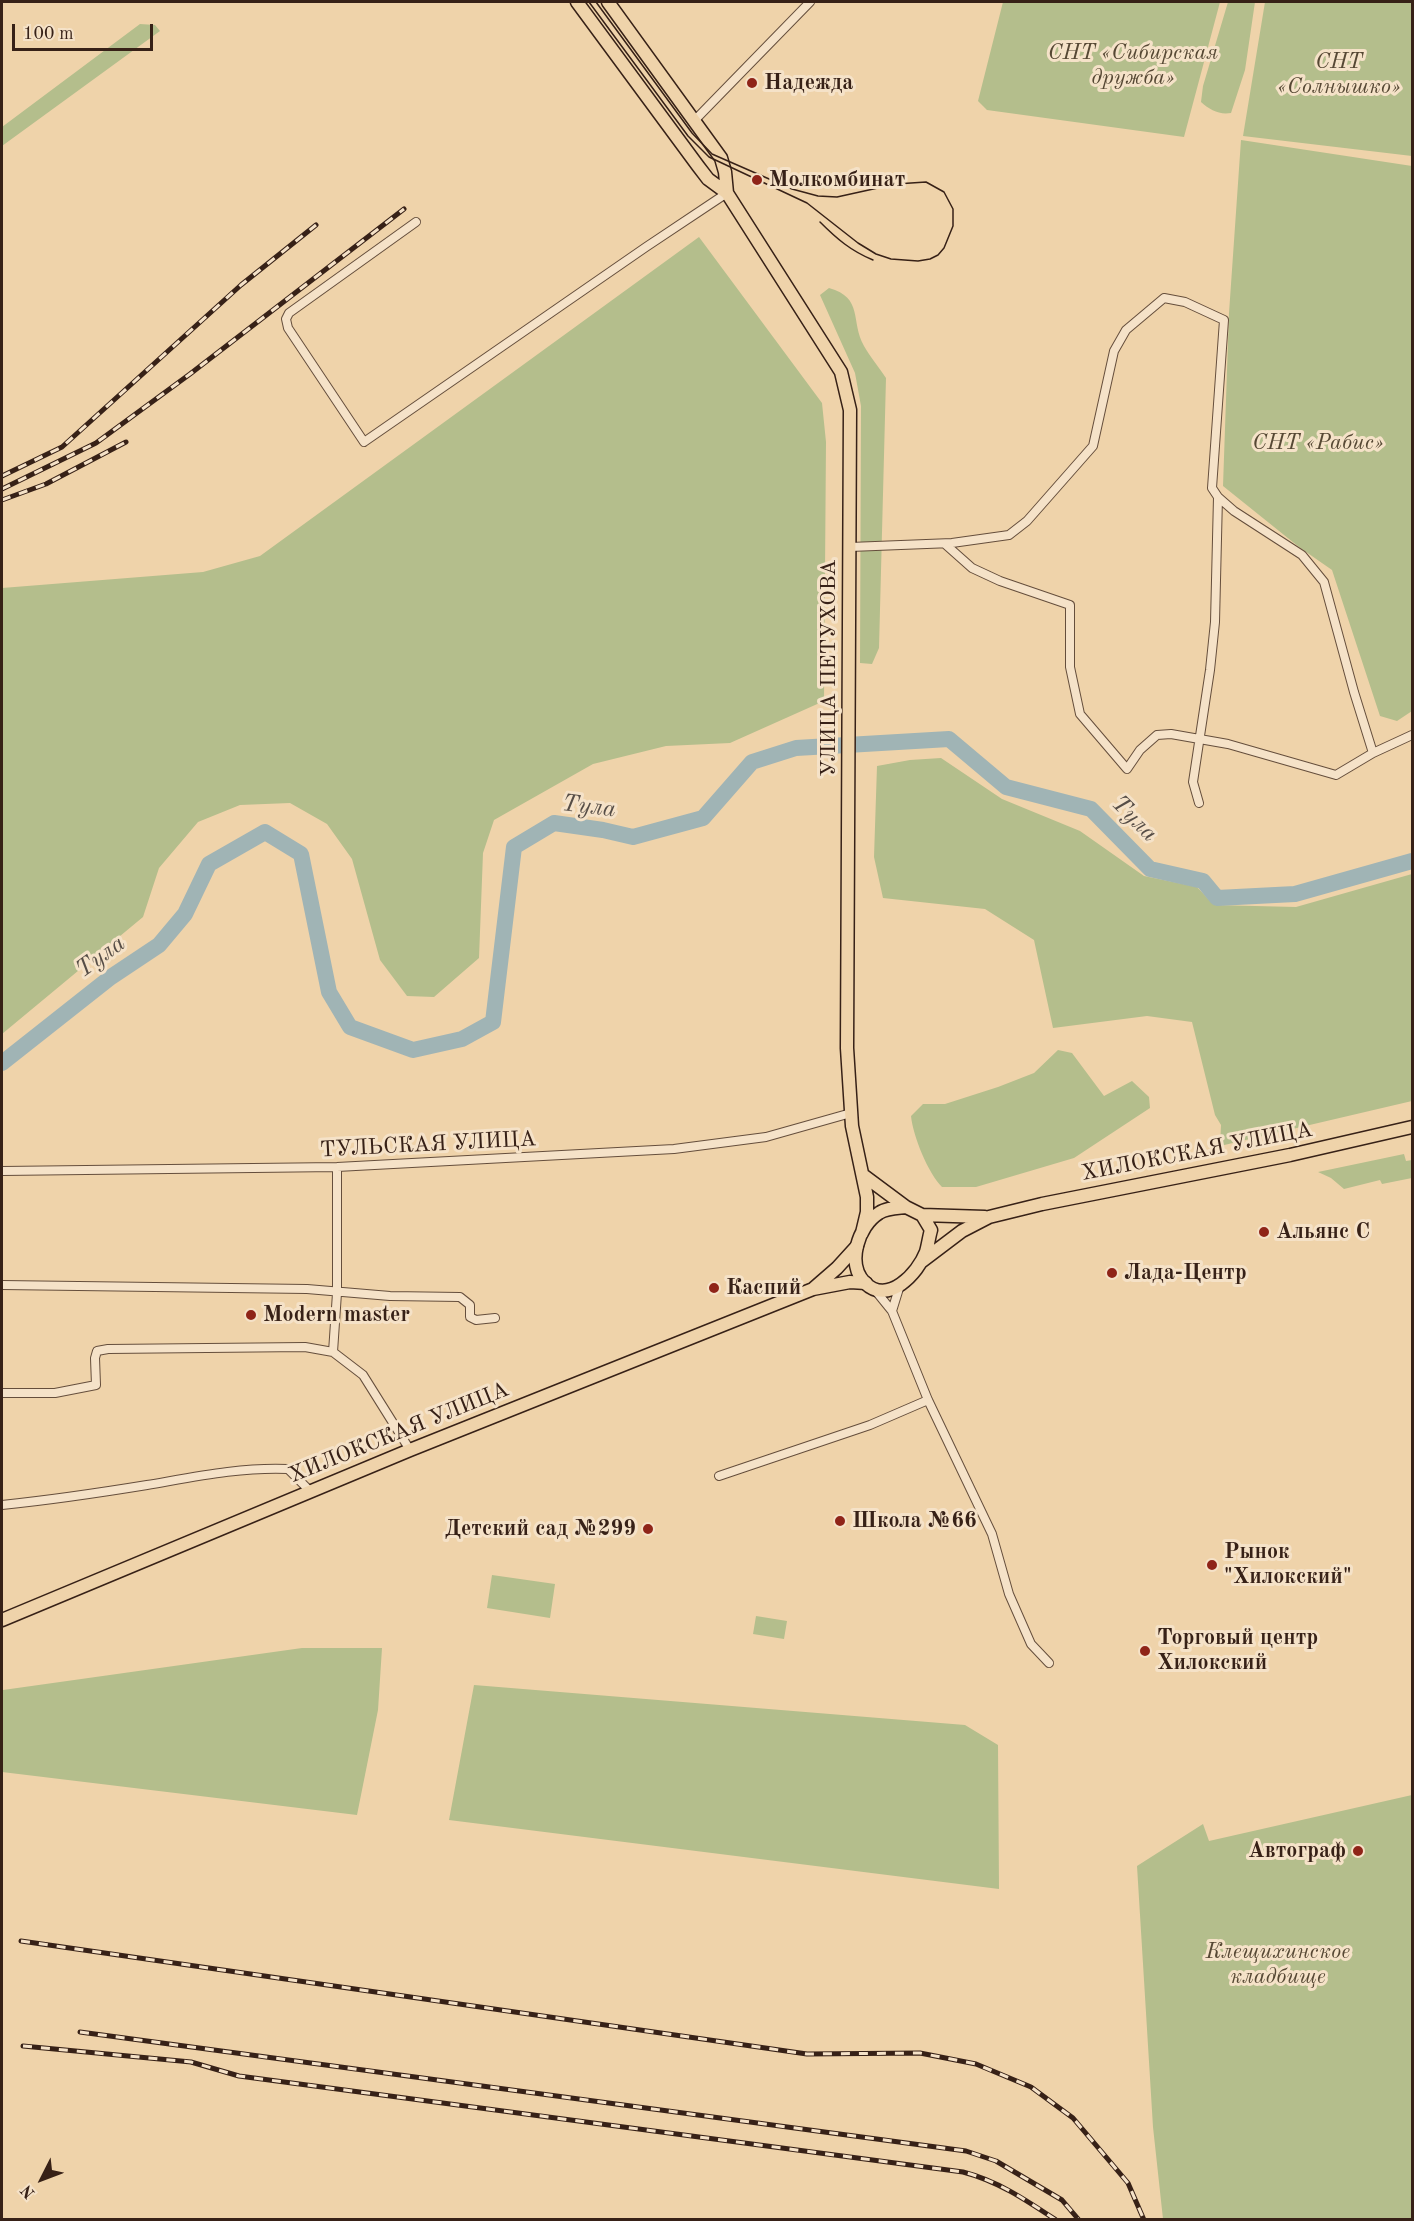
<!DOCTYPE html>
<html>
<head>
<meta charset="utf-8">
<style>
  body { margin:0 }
  #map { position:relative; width:1414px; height:2221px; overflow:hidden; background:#efd3aa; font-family:"Old Standard TT",serif }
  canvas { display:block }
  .frame { position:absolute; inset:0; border:3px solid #372117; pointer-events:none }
  .north { position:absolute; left:12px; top:2149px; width:60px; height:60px; -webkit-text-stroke:4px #f5e2c8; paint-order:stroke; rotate:228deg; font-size:16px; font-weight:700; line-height:24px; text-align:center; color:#372117 }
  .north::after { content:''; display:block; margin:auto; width:21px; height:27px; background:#372117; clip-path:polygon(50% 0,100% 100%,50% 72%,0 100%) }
  .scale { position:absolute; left:12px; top:24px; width:141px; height:27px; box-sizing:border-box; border:3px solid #372117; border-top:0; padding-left:8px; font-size:18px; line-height:21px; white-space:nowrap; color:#372117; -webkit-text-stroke:4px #f5e2c8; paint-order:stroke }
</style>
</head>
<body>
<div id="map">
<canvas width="1414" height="2221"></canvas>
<div class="frame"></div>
<div class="north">N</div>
<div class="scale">100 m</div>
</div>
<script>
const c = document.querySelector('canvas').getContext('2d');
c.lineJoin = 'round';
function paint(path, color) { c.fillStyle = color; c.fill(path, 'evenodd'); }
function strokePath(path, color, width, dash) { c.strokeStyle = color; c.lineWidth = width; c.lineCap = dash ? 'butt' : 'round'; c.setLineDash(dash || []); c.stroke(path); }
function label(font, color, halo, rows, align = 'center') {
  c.font = font + ' "Old Standard TT",serif'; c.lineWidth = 6; c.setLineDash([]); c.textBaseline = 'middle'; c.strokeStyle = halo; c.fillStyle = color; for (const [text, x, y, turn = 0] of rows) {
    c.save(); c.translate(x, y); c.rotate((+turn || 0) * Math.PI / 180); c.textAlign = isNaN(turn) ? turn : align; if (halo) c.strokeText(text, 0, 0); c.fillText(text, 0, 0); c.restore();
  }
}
const green = new Path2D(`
  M1003,2H1220L1184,137L987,110L978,101Z
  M1228,2H1255L1245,70L1231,113C1219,115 1210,110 1201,102L1203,86Z
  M1265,2H1412V156L1243,136Z
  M140,24L155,25L160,31L2,146V127Z
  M1241,140L1412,166V711L1397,721L1380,716L1332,570L1299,547L1223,486L1229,313Z
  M699,237L822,403L826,442L824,701L730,743L666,746L593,764L494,820L483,853L479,958L434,997L407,996L380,960L352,859L327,824L290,803L240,805L198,822L159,868L143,917L2,1034V588L203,572L260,556Z
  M829,288C864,298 850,321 864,346C870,357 879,367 886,378L879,648L872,664L860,663L861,406L855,373L820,295Z
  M941,758L1002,799L1080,831L1144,876L1197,887L1214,905L1296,907L1412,874V1101L1220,1146L1221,1125L1215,1115L1192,1022L1147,1016L1053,1028L1034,940L985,909L883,898L874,857L877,766L910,760Z
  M1058,1050L1072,1053L1104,1096L1132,1081L1149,1097L1150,1108L1074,1158L976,1187H942C928,1173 913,1136 911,1116L923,1104H945L998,1087L1034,1073Z
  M1404,1154L1406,1161L1412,1160V1178L1382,1184L1380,1180L1344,1189L1331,1178L1318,1172Z
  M492,1575L555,1584L550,1618L487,1608Z
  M756,1616L787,1621L784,1639L753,1634Z
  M302,1648H382L378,1710L357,1815L2,1772L3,1690Z
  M474,1685L965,1725L998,1745L999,1889L449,1820Z
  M1412,1795V2219H1163L1153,2127L1137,1866L1203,1824L1209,1841Z`);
const river = new Path2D(`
  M2,1063L111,977L159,945L185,914L209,864L265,832L301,854L329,992L350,1027L413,1050L462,1039L493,1022L514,847L554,823L603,830L633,837L703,818L752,762L796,748L949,739L1006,787L1091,809L1150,869L1203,881L1217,898L1295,894L1412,861`);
const minor = new Path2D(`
  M694,121L810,2
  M416,222L289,313L286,319L288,328L364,442L646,247L727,193
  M1218,497L1234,511L1302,555L1324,582L1354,692L1373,753
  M945,544L972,568L1000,581L1070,605V667L1080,714L1127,769L1140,750L1157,735L1171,734L1228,744L1336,775L1373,753L1412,735
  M850,547L952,543L1009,535L1027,521L1093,446L1114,351L1126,330L1164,298L1185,302L1224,320L1212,488L1218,497L1215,622L1210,670L1193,782L1199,803
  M337,1167V1293L333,1352L363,1375L410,1450
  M2,1171L337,1167L674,1149L766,1137L851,1113
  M2,1285L307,1289L390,1296L460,1297L470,1305V1317L476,1320L495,1318
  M875,1290L892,1311L928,1400L992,1534L1009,1594L1031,1644L1049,1663
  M892,1311L900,1285
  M2,1393H55L96,1385L95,1358L97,1351L108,1349L305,1347L333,1352
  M719,1476L870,1425L928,1400
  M2,1505C50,1500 98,1493 147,1485C194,1477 240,1467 288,1469L311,1492`);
const primary = new Path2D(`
  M814,1288L837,1268L857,1246
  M2,1620L410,1450L813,1289L850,1282L866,1283`);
const trunk = new Path2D(`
  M577,2L698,166L708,179L727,193L841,372L850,410L847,1048L852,1126L867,1197V1212L862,1233
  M608,2L721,158L725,172L727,193
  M863,1175L906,1207
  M906,1207L922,1215L931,1230C929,1237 928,1245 926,1252C918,1273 888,1306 865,1283C846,1264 858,1226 879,1213C886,1208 897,1208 906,1207Z
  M922,1215L985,1217
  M921,1262L962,1231L989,1217L1042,1204L1290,1155L1412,1127`);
const tram = new Path2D(`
  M589,2L688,136L709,157L807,203L858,243L876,254L891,259L918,261L930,259L938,255L944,248L953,226V209L944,192L926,182L896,184L837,197L818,196L792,189L712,154L692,133L596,2
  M820,222C837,239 851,251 873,260`);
const rail = new Path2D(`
  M2,476L62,447L241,285L316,225
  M2,489L96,443L190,374L404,209
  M2,500L46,484L126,442
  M21,1941L807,2054L920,2053L976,2064L1031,2087L1073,2118L1128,2183L1144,2220
  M80,2032L966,2151L996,2161L1062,2200L1079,2220
  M23,2046L191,2062L239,2076L963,2172C998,2181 1026,2200 1056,2220`);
const markers = [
  [752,83,6,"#8f2418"],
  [757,180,6,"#8f2418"],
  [1264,1232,6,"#8f2418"],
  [1112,1273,6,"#8f2418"],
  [714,1288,6,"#8f2418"],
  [251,1315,6,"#8f2418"],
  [840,1521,6,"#8f2418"],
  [648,1529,6,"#8f2418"],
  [1212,1565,6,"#8f2418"],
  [1145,1651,6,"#8f2418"],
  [1358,1851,6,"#8f2418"]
];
const parkNames = [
  ["СНТ «Сибирская",1133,53],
  ["дружба»",1133,78],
  ["СНТ",1339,62],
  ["«Солнышко»",1339,87],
  ["СНТ «Рабис»",1318,443],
  ["Клещихинское",1278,1952],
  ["кладбище",1278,1977]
];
const poiNames = [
  ["Надежда",764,83],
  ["Молкомбинат",769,180],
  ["Альянс С",1276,1232],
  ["Лада-Центр",1124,1273],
  ["Каспий",726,1288],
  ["Modern master",263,1315],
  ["Школа №66",852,1521],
  ["Детский сад №299",636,1529,"right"],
  ["Рынок",1224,1552],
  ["\"Хилокский\"",1224,1577],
  ["Торговый центр",1157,1638],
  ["Хилокский",1157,1663],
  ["Автограф",1346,1851,"right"]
];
const streetNames = [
  ["УЛИЦА ПЕТУХОВА",829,668,-90],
  ["ТУЛЬСКАЯ УЛИЦА",428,1145,-3],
  ["ХИЛОКСКАЯ УЛИЦА",1197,1152,-11],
  ["ХИЛОКСКАЯ УЛИЦА",399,1433,-22]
];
const waterNames = [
  ["Тула",589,807,7],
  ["Тула",1134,819,45],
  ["Тула",101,957,-36]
];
paint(green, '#b4be8c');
strokePath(river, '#a0b4b5', 16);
strokePath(minor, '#654e3c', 10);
strokePath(primary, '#372117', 15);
strokePath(trunk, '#372117', 15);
strokePath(minor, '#f5e2c8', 8);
strokePath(primary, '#efd3aa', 12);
strokePath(trunk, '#efd3aa', 12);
strokePath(tram, '#372117', 1.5);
strokePath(rail, '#372117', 5);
strokePath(rail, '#f5e2c8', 3, [9]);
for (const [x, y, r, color] of markers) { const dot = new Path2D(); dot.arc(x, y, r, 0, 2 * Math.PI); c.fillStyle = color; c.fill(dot); strokePath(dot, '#f5e2c8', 2); }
label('italic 22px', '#564834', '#f5e2c8', parkNames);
label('bold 22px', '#372117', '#f5e2c8', poiNames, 'left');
label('22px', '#372117', '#f5e2c8', streetNames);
label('italic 24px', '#564d46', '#f5e2c8', waterNames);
</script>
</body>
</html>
